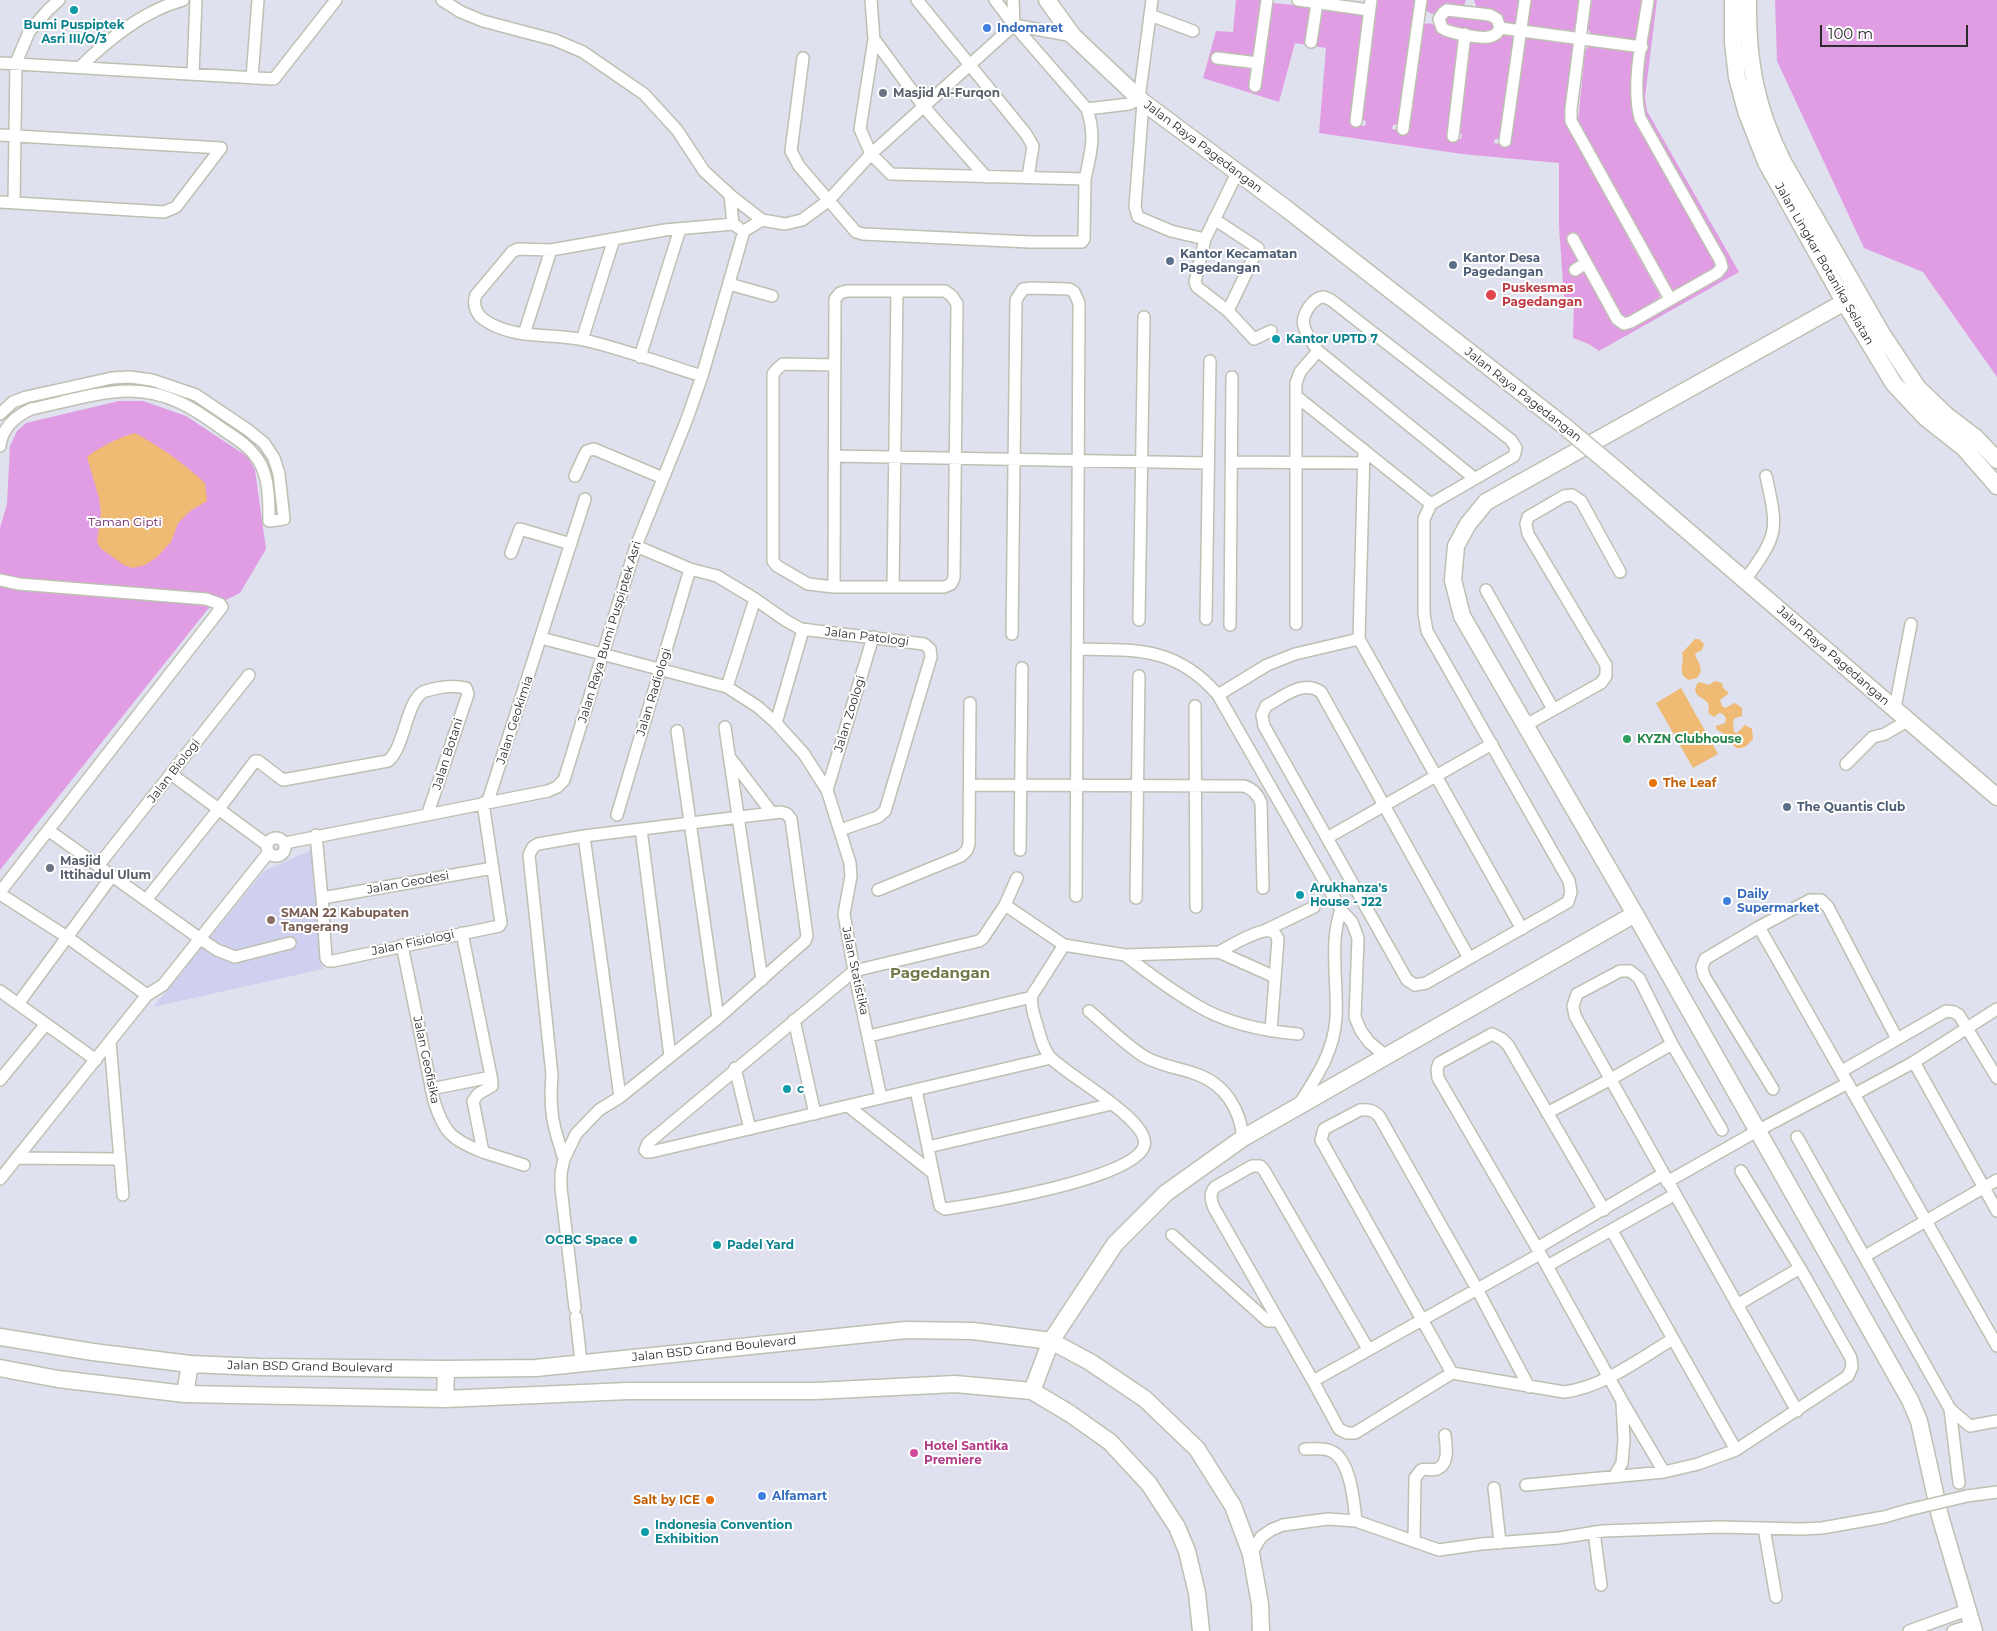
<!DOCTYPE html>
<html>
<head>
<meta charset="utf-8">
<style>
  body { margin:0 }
  #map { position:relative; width:1997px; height:1631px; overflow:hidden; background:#dfe1ee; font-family:Montserrat,sans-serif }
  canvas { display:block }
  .scale { position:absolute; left:1820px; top:25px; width:148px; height:22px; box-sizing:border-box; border:2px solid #2c2c2c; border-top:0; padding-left:6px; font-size:15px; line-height:18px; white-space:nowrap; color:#2c2c2c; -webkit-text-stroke:4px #fff; paint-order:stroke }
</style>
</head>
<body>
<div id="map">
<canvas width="1997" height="1631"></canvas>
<div class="scale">100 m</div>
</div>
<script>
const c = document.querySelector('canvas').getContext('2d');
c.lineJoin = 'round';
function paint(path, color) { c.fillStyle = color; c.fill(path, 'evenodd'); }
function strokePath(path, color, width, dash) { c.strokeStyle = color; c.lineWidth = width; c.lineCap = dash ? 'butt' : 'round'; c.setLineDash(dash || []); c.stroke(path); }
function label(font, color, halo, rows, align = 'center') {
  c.font = font + ' Montserrat,sans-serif'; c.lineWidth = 4; c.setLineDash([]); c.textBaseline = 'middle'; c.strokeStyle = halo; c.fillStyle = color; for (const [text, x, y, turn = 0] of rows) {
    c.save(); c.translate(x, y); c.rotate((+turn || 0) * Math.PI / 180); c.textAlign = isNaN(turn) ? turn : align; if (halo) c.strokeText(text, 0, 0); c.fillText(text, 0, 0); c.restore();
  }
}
const education = new Path2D(`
  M311,850L323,969L153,1007L264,871Z`);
const green = new Path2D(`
  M1236,0H1261L1255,53L1250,58V67L1252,69L1271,4L1273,3L1305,6L1311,10L1321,12L1325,9L1363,15L1365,21L1351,124L1365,126L1366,121L1362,120L1376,0H1416L1399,124L1393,125L1392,129L1407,132L1423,25C1434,19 1435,29 1443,34C1447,36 1453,37 1458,39L1460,42L1448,137L1461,139L1462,134L1458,133L1469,44L1472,41L1503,34H1510L1514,39L1500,139H1495L1494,143L1510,146L1525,40L1528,37L1571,43L1573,49L1565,123L1660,296L1658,302L1627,319L1622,317L1575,235L1567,240L1578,258L1576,264L1581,272L1586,274L1619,327L1722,275L1642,108V88L1653,0H1657L1645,97L1647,111L1739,272L1599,351L1589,344L1573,338L1574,301L1564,298L1559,226V163L1462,154L1319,133L1326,48L1295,43L1279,102L1203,78L1216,31L1233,32Z
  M1425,0H1466L1464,5L1461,7L1432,14L1425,10Z
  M1474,0H1520L1516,22L1512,24L1505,23L1477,9Z
  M1529,0H1579L1575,30L1569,32L1530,27L1527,21Z
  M1592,0H1644L1636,40L1592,35L1588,29Z
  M1775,0H1997V377L1923,272L1864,248L1777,61Z
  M1446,16L1490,20L1493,22L1495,27L1491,33L1448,28L1444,19Z
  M1593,45L1630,50L1634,52L1632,106L1716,263V268L1675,291L1670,287L1578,121L1585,51L1588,47Z
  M119,401H143L186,416L248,457L255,470L266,549L240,593L208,609L0,870V528L7,504L10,446L17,431L26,423Z`);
const water = new Path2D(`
  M135,433C161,447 183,463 205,483L207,501L190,511L178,523L171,542L157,557L145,565L132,568L124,565L100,548L97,542L101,513L99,498L87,457C101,446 118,438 135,433Z
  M1695,639H1699L1704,644L1702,650L1696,653L1695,656C1700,664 1704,670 1697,678L1689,680C1676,673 1685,666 1682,653Z
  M1715,681L1722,683L1723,688L1729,693L1720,700L1722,706L1725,708L1735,703L1742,708V716L1735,718L1733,721L1734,732L1737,733L1745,725L1752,729L1753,739C1748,745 1744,749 1736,748L1724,734L1716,729V726L1725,723L1726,718L1723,714L1719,713L1714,717L1708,713L1709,708L1708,703C1702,696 1691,696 1697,684L1699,682L1709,685Z
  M1681,688L1718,754L1693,768L1656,703Z`);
const street = new Path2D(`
  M442,0L461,12L483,21L555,40L583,52L644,94L677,130L704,171L730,195L762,220L785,224L802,220L828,201L871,154L1014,25
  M871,0L874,39L860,129L871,154L891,174L1085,179C1091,152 1096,136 1087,109L1014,25L995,0
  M917,0L1026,134L1033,146L1028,177
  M1013,0L1014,25
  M1298,0L1369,10
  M1585,0L1571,109V121L1670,299
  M1447,10L1490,15L1497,19L1500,28C1498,32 1497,34 1492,36C1484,40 1449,33 1442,28L1439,19L1443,13Z
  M1150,15L1193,31
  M1014,25L1073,36
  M1500,28L1642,47
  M874,39L924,107L986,177
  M1311,42L1317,3
  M803,58L791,151L799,166L856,232L863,234L1030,242H1082L1084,239L1085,179
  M1217,58L1258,63
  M0,63L274,79L336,0
  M80,67C109,39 143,11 183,0
  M193,74L196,0
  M252,78L258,0
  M1255,86L1267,0
  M1143,102L1135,207L1138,217L1171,231L1205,239L1237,173
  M1087,109L1129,104L1139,99L1152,0
  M1356,121L1371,0
  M1403,129L1421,0
  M0,135L221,148
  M1453,136L1465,34
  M1505,141L1525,0
  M730,195L733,224L739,228
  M0,202L164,212L176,207L221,148
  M14,203L16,63L29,32L48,10L59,0
  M1214,219L1258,248L1228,311L1254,339L1271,331
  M1205,239L1195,282L1197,287L1228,311
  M1573,239L1617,319L1624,324L1631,322L1717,273L1722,267L1720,260L1640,118C1631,82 1643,36 1648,0
  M1575,270L1586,263
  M729,284L772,296
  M524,334L551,250
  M582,340L614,239
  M640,357L680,229
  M702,376C663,364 623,349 584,340C551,333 515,340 486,321C477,316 472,305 476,295L512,252L518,249L551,250L665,230L733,224
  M1296,396L1431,504
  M0,414L13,402L26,397L112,378L130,377L152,380L196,395L248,430L264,443L274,458L279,474L284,519L269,521C269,503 269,481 261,465C253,449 239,440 225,431C195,409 168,391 129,391C99,391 61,403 31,409C16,416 2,428 0,446
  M1364,450L1359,639L1522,929
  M834,456L1208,463
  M1232,462L1363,463
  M575,476L585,454L587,451L594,449L663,478
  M636,546L690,569L717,576L755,599L785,620L801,629L924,644L930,649L931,657L885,811L878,817L840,830
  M511,553L520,529L571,544
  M0,580L19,584L206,599L220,604L222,607L0,892
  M1745,580C1779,534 1778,530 1766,476
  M834,587L835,299L840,293L847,291H945L952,296L957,304L954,578L951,584L944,587H834L808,584L777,566L773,561V374L777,369L783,364L835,365
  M893,587L897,291
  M1486,590L1553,709
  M1206,619L1210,361
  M1139,620L1144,317
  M1296,624V383L1300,372L1318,351
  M1230,625L1232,377
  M1012,634L1016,300L1023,289L1031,288L1069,289L1074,292L1079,303L1076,896
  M541,638L727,687L758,707L776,723L804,754L827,790L850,863L851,876L844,914L854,971L881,1098
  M1077,649C1136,650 1176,646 1218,695L1341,910L1352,922L1358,938L1355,1017L1361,1031L1369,1042L1387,1057
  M727,687L755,599
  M1218,695L1267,665L1295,654L1359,639
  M1195,706L1196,907
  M1895,708L1911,624
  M776,723L803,630
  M1526,725L1601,683L1606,676V665L1528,534L1526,524L1528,517L1564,496L1572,495L1581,501L1620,572
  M725,727L762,980
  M677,731L718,1018
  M731,759L772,813
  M1846,764L1873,737L1885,734L1909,720
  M171,774L266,844
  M970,785L1244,786C1253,789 1258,794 1261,803L1263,888
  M827,790L873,637
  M488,801L585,499
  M617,815L690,569
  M641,829L670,1056
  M48,830L199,938L217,950L235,957L290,943
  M316,835L322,898L326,958L329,961H333L499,926L501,923L483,803
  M584,836L620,1097
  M267 847a9 9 0 1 1 18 0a9 9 0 1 1-18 0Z
  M1327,838L1492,744
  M285,843L548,791L557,787L564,780L636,546L687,419L702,376L744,231L762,220
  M1020,850L1022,668
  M98,866L249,675
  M1017,878L1005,905L983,938L979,941L854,971L648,1143L645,1150L647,1152H651L1051,1058
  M878,890L961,856L967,850L969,844L970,703
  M0,894L67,937L147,995
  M322,898L493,868
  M1136,898L1139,676
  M146,900L218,810L255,761H258L283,780L388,761C405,747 406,702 423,692C428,690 433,689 438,688C447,686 457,686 466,688L468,694L428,813
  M1005,905L1064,945L1125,955L1219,952
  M1759,927L1997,1346
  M1264,931L1314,907
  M402,945L434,1101C444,1133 452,1140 483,1152L473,1101L478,1094L492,1086V1081L462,933
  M1125,955C1148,973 1172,991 1198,1006C1228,1024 1264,1031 1298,1034
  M1469,958L1321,692C1303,679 1283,697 1266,706L1262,715L1264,726L1407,980L1415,985L1426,983L1568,902L1571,892L1569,881L1427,631L1424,614V519L1431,504L1514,456L1516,448L1511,440L1331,300C1328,299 1326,297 1323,297C1312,298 1301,316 1304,326C1306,335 1313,343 1318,351L1474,478
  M0,991L96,1060
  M18,1004L112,876
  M1089,1011C1106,1025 1127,1046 1145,1057C1161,1066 1180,1068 1196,1074C1225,1084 1240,1109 1243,1138
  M794,1020L815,1114
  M1271,1031L1278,939C1276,935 1275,932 1270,931C1258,929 1230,946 1219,952L1275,977
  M869,1036L1032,997
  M110,1042L123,1195
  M1914,1062L1997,1211
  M735,1068L750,1129
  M1842,1071L1946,1011L1954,1012L1959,1015L1997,1078
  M0,1080L46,1024
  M431,1089L491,1077
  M1773,1089L1704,976L1702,967L1705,959L1759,927L1810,900H1821L1828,907L1897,1039
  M916,1090L940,1206L945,1209C979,1204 1134,1179 1144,1146C1152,1121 1066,1075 1050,1057C1042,1048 1040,1034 1036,1022C1034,1015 1030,1004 1032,996C1033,992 1038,987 1040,983C1048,970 1056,958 1064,945
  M1855,1094L1914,1062L1997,1009
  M848,1106L933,1173
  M1298,1106C1316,1078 1334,1052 1336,1018C1338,984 1329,941 1341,910
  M1547,1113L1611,1079L1672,1044
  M1722,1130L1672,1044L1639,978L1630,971H1620L1577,994L1573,1006L1575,1016L1797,1411
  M1797,1137L1950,1409L1970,1426L1997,1421
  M928,1147L1112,1104
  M483,1152L524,1165
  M17,1158L120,1159
  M564,1159C553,1125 549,1112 552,1075L529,855L533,847L538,844L584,836L781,812L787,814L791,819L807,936L805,941L718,1018L620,1097L599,1110L576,1134L564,1159L561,1173V1188L575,1308
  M0,1179L147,995L163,985L269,852
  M1667,1182L1757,1131L1848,1083
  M1604,1210L1508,1045L1502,1039L1492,1034L1439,1063L1437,1069L1438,1078L1537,1248L1622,1401L1664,1472
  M1612,1231L1736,1450
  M1172,1235L1262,1316L1268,1321H1277
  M1537,1248L1663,1174
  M1865,1256L1997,1180
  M1547,1266L1674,1195
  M1737,1305L1800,1268
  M576,1317L581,1362
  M1368,1349L1264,1170L1260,1166H1252L1215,1187C1209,1194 1211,1200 1214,1208L1313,1381L1339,1429L1347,1433H1355L1452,1373L1321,1140L1324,1129L1360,1110C1368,1109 1373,1110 1379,1116L1477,1289L1529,1387
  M1452,1373L1564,1392C1604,1387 1639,1359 1673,1339
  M1313,1381L1540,1254
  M1950,1409L1959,1483
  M1305,1449C1315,1449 1327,1447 1336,1454C1351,1467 1354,1502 1356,1521
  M1614,1477L1622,1463L1624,1440L1622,1403
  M1526,1485L1664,1472L1698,1464L1736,1450L1848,1376L1852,1367L1851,1358L1800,1268L1741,1171
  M1494,1488L1500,1543
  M1967,1496L1997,1492
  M1764,1528L1776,1597
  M1594,1532L1601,1585
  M1414,1541L1415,1478L1421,1470C1426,1468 1431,1471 1437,1469C1450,1464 1446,1445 1445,1435
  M1251,1554L1261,1537L1271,1530L1283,1525L1328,1519L1356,1521L1439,1550L1481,1544L1559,1538L1603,1531L1719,1527L1801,1529L1822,1528L1884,1517L1908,1510
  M1909,1631L1967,1610
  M1953,1631L1972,1625`);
const secondary = new Path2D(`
  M1047,0L1073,36L1143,102L1288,210L1563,425
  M1733,0V42L1737,77L1746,111L1766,162L1845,303L1894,384L1926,418L1964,448L1997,486
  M1748,0C1747,61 1756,108 1783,162L1882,334L1917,387L1946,415L1975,437L1997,460
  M1859,294L1486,502L1468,524L1456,546L1453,580L1462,616L1635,914L1910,1400L1919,1421L1940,1516L1974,1631
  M1619,472L1997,797
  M0,1337L93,1352L190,1364L259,1367L446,1369L536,1368L906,1330L973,1331L1051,1341L1090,1362L1145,1399L1197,1449L1233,1506L1251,1554L1260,1604L1261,1631
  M0,1368L58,1379L185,1394L445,1399L628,1391H816L955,1384L1032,1391L1069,1413L1110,1442L1149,1484L1177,1527L1187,1551L1197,1593L1201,1631
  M1032,1391L1051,1341L1115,1244L1166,1193L1243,1138L1635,914
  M185,1394L190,1364
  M445,1399L446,1369`);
const streetBridge = new Path2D(`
  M1908,1510L1967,1496`);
const secondaryBridge = new Path2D(`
  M1563,425L1619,472`);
const markers = [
  [74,10,5,"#0f9aa8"],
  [987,28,5,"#3f7fe0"],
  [883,93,5,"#6b7280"],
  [1170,261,5,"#5c6f8a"],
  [1453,265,5,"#5c6f8a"],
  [1491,295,6,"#e0444e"],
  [1276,339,5,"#0f9aa8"],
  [1627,739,5,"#2e9e5b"],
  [1653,783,5,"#e8710a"],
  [1787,807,5,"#5c6f8a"],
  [50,868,5,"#6b7280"],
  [1300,895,5,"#0f9aa8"],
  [1727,901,5,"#3f7fe0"],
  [271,920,5,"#8d6e63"],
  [787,1089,5,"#0f9aa8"],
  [633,1240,5,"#0f9aa8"],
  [717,1245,5,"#0f9aa8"],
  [914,1453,5,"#d1479c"],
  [762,1496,5,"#3f7fe0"],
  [710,1500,5,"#e8710a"],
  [645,1532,5,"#0f9aa8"]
];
const cultureNames = [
  ["Bumi Puspiptek",74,25,"center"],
  ["Asri III/O/3",74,39,"center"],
  ["Kantor UPTD 7",1286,339],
  ["Arukhanza's",1310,888],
  ["House - J22",1310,902],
  ["c",797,1089],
  ["OCBC Space",623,1240,"right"],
  ["Padel Yard",727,1245],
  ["Indonesia Convention",655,1525],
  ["Exhibition",655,1539]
];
const shopNames = [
  ["Indomaret",997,28],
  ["Daily",1737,894],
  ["Supermarket",1737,908],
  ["Alfamart",772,1496]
];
const worshipNames = [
  ["Masjid Al-Furqon",893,93],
  ["Masjid",60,861],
  ["Ittihadul Ulum",60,875]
];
const streetNames = [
  ["Jalan Raya Pagedangan",1203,147,37],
  ["Jalan Lingkar Botanika Selatan",1824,264,60],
  ["Jalan Raya Pagedangan",1523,395,38],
  ["Jalan Raya Bumi Puspiptek Asri",610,632,-73],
  ["Jalan Patologi",867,637,7],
  ["Jalan Raya Pagedangan",1833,656,41],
  ["Jalan Radiologi",654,692,-73],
  ["Jalan Zoologi",850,714,-73],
  ["Jalan Geokimia",515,720,-72],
  ["Jalan Botani",448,754,-72],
  ["Jalan Biologi",174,771,-52],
  ["Jalan Geodesi",408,883,-10],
  ["Jalan Fisiologi",413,943,-12],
  ["Jalan Statistika",855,971,78],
  ["Jalan Geofisika",426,1060,78],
  ["Jalan BSD Grand Boulevard",714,1349,-6],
  ["Jalan BSD Grand Boulevard",310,1367,1]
];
const serviceNames = [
  ["Kantor Kecamatan",1180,254],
  ["Pagedangan",1180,268],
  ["Kantor Desa",1463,258],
  ["Pagedangan",1463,272],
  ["The Quantis Club",1797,807]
];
const healthNames = [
  ["Puskesmas",1502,288],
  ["Pagedangan",1502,302]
];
const parkNames = [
  ["Taman Gipti",125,522]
];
const leisureNames = [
  ["KYZN Clubhouse",1637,739]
];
const foodNames = [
  ["The Leaf",1663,783],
  ["Salt by ICE",700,1500,"right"]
];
const educationNames = [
  ["SMAN 22 Kabupaten",281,913],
  ["Tangerang",281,927]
];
const hotelNames = [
  ["Hotel Santika",924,1446],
  ["Premiere",924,1460]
];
const quarterNames = [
  ["Pagedangan",940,974]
];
paint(education, '#cfd0ef');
paint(green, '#e19de3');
paint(water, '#eeba74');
strokePath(street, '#bec0b2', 14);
strokePath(secondary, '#bec0b2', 19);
strokePath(street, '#fff', 11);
strokePath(secondary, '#fff', 16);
strokePath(streetBridge, '#bec0b2', 14, []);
strokePath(secondaryBridge, '#bec0b2', 19, []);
strokePath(streetBridge, '#fff', 11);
strokePath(secondaryBridge, '#fff', 16);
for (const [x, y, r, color] of markers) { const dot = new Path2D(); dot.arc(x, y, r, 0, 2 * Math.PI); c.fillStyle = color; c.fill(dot); strokePath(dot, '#fff', 2); }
label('bold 12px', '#0d838f', '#fff', cultureNames, 'left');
label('bold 12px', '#366cbe', '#fff', shopNames, 'left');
label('bold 12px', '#5b616d', '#fff', worshipNames, 'left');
label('12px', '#2c2c2c', '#fff', streetNames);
label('bold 12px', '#4e5e75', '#fff', serviceNames, 'left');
label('bold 12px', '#be3a42', '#fff', healthNames, 'left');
label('12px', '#6b1b63', '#fff', parkNames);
label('bold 12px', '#27864d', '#fff', leisureNames, 'left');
label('bold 12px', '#c56008', '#fff', foodNames, 'left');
label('bold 12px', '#785e54', '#fff', educationNames, 'left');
label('bold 12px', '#b23c85', '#fff', hotelNames, 'left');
label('bold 15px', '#72784a', '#fff', quarterNames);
</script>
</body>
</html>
